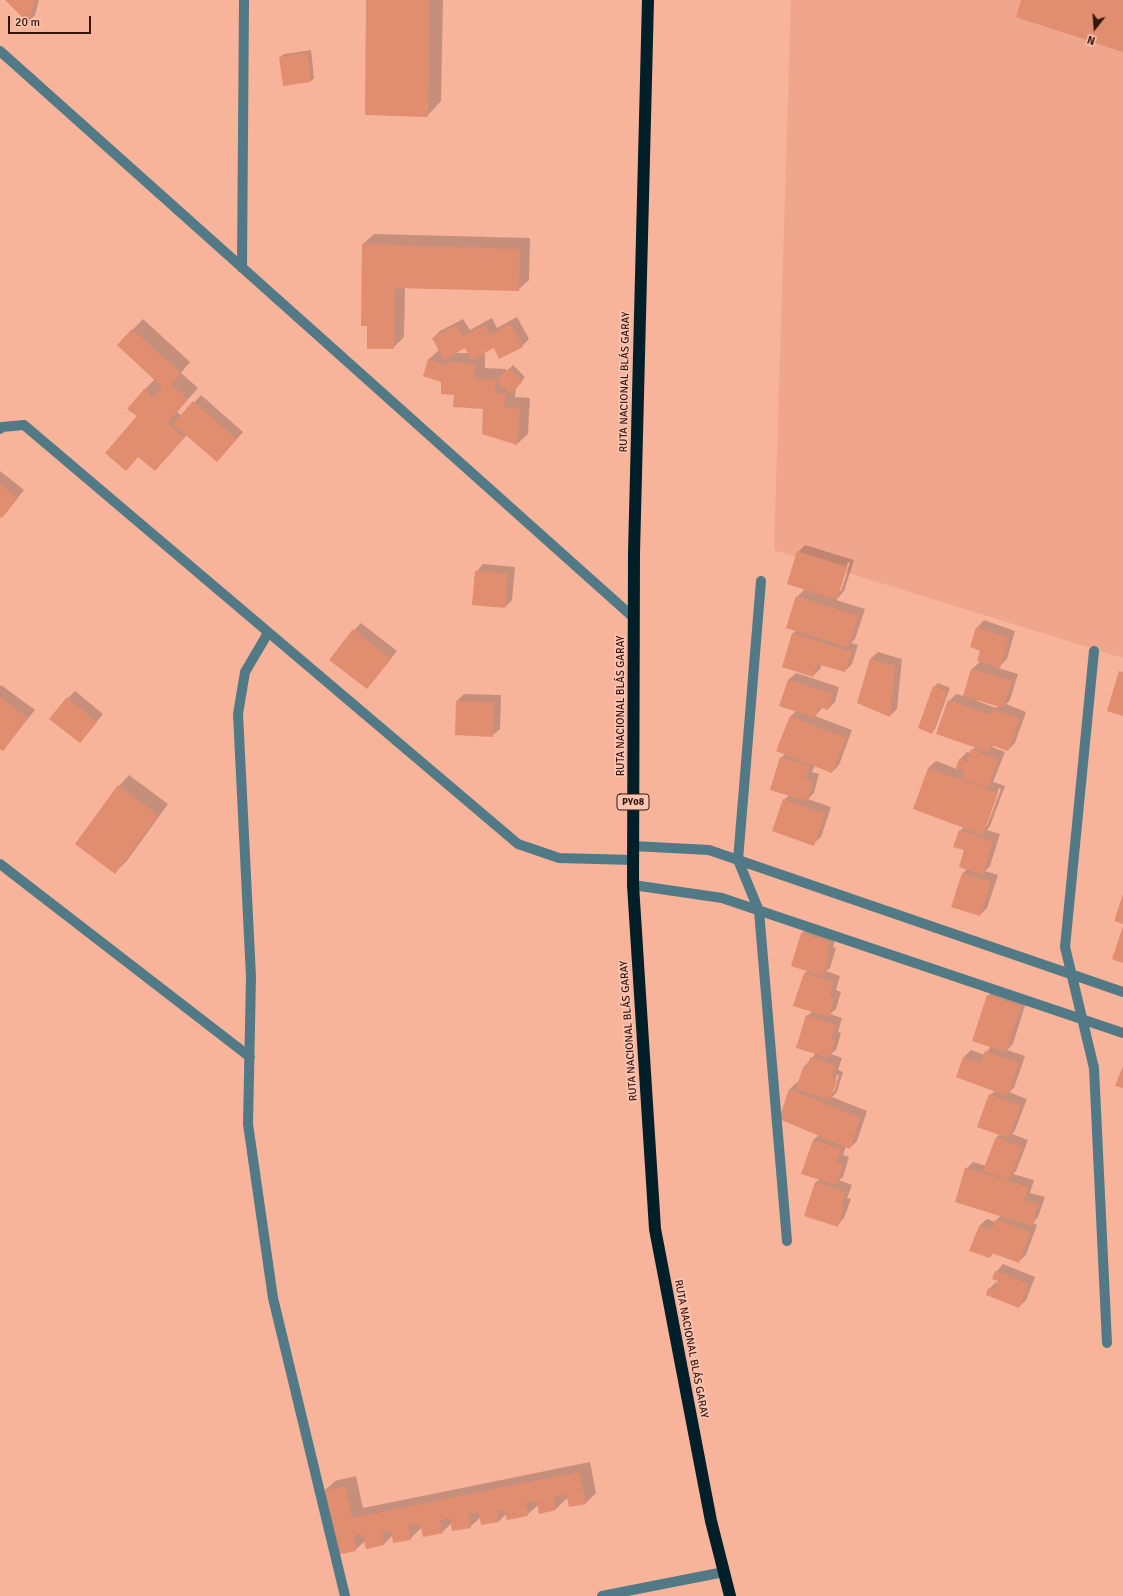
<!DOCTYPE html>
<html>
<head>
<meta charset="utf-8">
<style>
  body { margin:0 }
  #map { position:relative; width:1123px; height:1596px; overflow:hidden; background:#f8b39b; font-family:Signika,sans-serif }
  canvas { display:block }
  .north { position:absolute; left:1075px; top:8px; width:40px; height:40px; -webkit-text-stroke:3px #fac5b3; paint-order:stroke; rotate:197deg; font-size:11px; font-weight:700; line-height:16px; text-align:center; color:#36160b }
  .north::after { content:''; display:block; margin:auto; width:14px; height:18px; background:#36160b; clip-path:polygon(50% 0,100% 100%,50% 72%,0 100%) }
  .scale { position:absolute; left:8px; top:16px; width:83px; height:18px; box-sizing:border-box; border:2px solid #36160b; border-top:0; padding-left:5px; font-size:12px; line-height:14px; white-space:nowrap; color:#36160b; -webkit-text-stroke:3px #fac5b3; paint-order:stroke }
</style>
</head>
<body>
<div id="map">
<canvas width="1123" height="1596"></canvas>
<div class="north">N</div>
<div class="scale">20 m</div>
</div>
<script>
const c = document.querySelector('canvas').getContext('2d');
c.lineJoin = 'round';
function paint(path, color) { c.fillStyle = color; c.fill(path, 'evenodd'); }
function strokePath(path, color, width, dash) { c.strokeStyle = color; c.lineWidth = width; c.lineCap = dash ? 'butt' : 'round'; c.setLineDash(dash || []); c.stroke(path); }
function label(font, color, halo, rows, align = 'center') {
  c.font = font + ' Signika,sans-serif'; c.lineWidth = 3.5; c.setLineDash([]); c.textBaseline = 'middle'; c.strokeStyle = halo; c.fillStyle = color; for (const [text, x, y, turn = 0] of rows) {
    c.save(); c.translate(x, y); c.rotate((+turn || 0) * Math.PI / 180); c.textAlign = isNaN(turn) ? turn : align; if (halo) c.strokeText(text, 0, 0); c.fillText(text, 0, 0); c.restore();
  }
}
const built = new Path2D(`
  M791,0H1123V658L774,550Z`);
const shadow = new Path2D(`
  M6,0H39L35,15L28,22Z
  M367,0H443L441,101L427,116Z
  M311,50L314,78L311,81L280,57L284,54Z
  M374,234L530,238L529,280L518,290L405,287L404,337L393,348L368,325L363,244Z
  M517,317L529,339L522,346L494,347L482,354H485V368L506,369V372L513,365L525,377L516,388L515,397L530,398L528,434L517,444L484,408L455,394L442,381L424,376L429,359L439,350L433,338L440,331L463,319L470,330L492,318L497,328ZM466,347L469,353H455Z
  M143,319L190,362L181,373L198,388L177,412L182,416L201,395L243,432L224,453L187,435L155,470L139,456L126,470L144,390L155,379L118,345Z
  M0,471L24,490L2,517L0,515Z
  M805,545L854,560L844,591L836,600L865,609L855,639L851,643L858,645L852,664L845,671L822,664L820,669L813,676L793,634L796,630L797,597L805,589L798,552ZM848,562L850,563L841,591H839Z
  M483,564L515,567L512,600L505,607L476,572Z
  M984,620L1015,631L1007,659L998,668L1018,674L1010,700L1006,704L1026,712L1015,743L1008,750L994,745L992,747L1005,752L993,782L1005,786L990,826L987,830L1000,834L990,866L985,871L998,875L987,908L980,915L952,906L963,873L967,869L966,850L960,831L964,827L928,768L936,761L957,769L960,759L967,752L970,753L975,747L949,701L956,694L964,696L972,669L981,661V650L977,628ZM978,699L998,706L996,708L977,701ZM999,788L1001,789L987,826H985Z
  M361,623L397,651L367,688L354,630Z
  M878,652L902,659L897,709L890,716L870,659Z
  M796,673L839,687L835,702L828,709L823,707L815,716L852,730L839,765L832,772L815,765L812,772L819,774L814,793L808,799L831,807L821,837L813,844L784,800L789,795L781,758L785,754L777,751L791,716L796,711L788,680Z
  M938,683L950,688L935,729L932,732L934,687Z
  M1,685L35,710L3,750L0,748V687Z
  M75,691L103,714L87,734L68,698Z
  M464,694L501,695L500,729L492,736L456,734L457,701Z
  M129,775L168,804L126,862L115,872L119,786Z
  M809,926L836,935L833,947L836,948L830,968L826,971L840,976L836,990L841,992L836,1009L830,1014L842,1018L838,1032L841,1033L836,1050L831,1054L842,1058L838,1070L843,1072L837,1092L832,1097L867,1111L857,1141L850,1148L846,1146L843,1155L849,1157L843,1177L839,1180L852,1185L847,1198L851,1199L844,1218L837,1226L805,1215L816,1182L820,1179L813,1140L819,1135L780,1119L790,1089L797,1082L799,1083L804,1067L816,1053L807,1016L813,1011L805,973L808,970L792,965L802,933ZM837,1075H839L834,1092H832Z
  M995,988L1027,999L1013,1044L1007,1050L1025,1056L1014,1088L1009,1092L1027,1099L1015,1130L1012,1134L1028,1140L1016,1171L1013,1174L1034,1180L1030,1193L1045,1197L1038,1217L1033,1223L1037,1225L1026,1255L1018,1262L993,1253L990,1257L979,1226L987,1219L995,1222L1001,1215L966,1169L973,1162L986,1166L996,1138L1000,1134L990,1095L995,1091L957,1077L964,1057L971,1050L985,1055L991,1046L988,996Z
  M1003,1264L1035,1277L1026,1300L1019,1307L989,1289L996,1282L998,1283L996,1272Z
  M590,1462L596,1493L586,1503L568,1497L556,1509L539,1504L527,1515L506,1514L499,1521L482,1524L481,1517L470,1527L452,1523L442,1532L422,1527L410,1539L393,1535L384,1544L365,1541L355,1550L324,1491L335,1481L356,1476L363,1508Z`);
const building = new Path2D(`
  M5,0H35L28,23Z
  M366,0H429L428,117L365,115Z
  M1021,0H1123V52L1016,17Z
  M307,53L311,82L283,86L279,57Z
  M362,244L520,249L519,291L395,288L394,349H367V326H361Z
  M510,324L523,347L499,359L494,348L472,360L465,348L444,360L432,338L456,325L463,337L485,325L490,335Z
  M132,329L181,373L171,384L188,399L167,423L184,438L155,471L138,457L126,471L105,453L137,416L127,409L144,389L153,397L162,387L117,345Z
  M428,359L448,365V362L475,364L474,379L496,380L495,393H506L504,407L520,408L517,445L482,434L483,409L453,407L454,395L441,394V382L423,376Z
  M509,368L523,381L511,394L496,381Z
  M193,401L237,439L217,462L173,424Z
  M0,484L18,498L2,518L0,517Z
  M797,551L847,567L837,600L787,584Z
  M475,571L508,574L505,608L472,605Z
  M796,596L858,616L848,647L786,628Z
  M976,627L1009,638L1000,668L977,661L980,651L970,647Z
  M353,629L391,659L367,689L329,660Z
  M792,633L852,652L845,672L817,664L813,677L782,667Z
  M870,659L895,666L890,717L857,703Z
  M971,669L1012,681L1003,708L963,696Z
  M1119,671L1123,672V716L1107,711Z
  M788,680L833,694L828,710L819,707L815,718L779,706Z
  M933,686L947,691L932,734L918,728Z
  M0,697L28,718L3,751L0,749Z
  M67,697L97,722L80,743L49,719Z
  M948,700L991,715L993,709L1020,719L1008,751L991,745L988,752L936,734Z
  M456,701L494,702L493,737L455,735Z
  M790,716L846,738L832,773L776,751Z
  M971,749L998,759L988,788L961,779L964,771L956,768L959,759L967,762Z
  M780,757L810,766L806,779L813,782L807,801L770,790Z
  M928,768L998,793L983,835L913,809Z
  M118,785L158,815L115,874L75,844Z
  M783,799L825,814L814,846L772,831Z
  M959,830L993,841L983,875L959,867L964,850L953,847Z
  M962,873L991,882L980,916L951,907Z
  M1123,894V924L1114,921Z
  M1123,926V963L1112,959Z
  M801,933L830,942L826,954L829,955L823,976L791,966Z
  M804,973L834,983L829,997L834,999L829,1017L793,1006Z
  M987,995L1021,1006L1006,1052L972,1041Z
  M806,1015L836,1025L831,1039L835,1040L829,1058L796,1048Z
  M985,1051L1019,1063L1007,1096L956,1077L963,1057L981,1063Z
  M810,1057L835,1065L832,1078L837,1080L830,1100L796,1089L803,1067L807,1068Z
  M1123,1066V1088L1115,1086Z
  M789,1089L860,1118L850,1149L779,1119Z
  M989,1094L1021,1106L1008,1138L977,1127Z
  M996,1137L1022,1147L1009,1180L983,1170Z
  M813,1140L841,1149L836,1163L843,1165L836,1185L801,1174Z
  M965,1168L1028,1187L1024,1200L1038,1204L1032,1226L955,1202Z
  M815,1182L845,1192L841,1205L844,1207L838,1227L804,1216Z
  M996,1219L1030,1232L1019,1263L992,1253L990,1258L969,1251L979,1226L991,1230Z
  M995,1271L1029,1284L1019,1308L986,1295L988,1288L994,1291L998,1281L992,1279Z
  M579,1472L586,1504L569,1507L566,1494L554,1497L556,1510L539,1514L537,1500L525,1503L528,1516L507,1520L504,1509L497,1510L499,1522L481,1525L479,1512L468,1514L471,1528L452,1531L450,1518L440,1520L443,1533L423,1537L420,1523L408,1525L411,1540L393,1543L391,1530L382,1532L384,1545L366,1549L362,1534L353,1536L356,1551L336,1555L323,1491L346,1486L352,1518Z`);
const minor = new Path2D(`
  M0,51L634,618
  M242,268L244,0
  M0,429L2,427L24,425L518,844L559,858L633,860
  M761,581L738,860L759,911L787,1241
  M268,633L245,672L238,714L251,977L248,1124L273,1298L345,1596
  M1094,651L1065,947L1094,1068L1107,1343
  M633,846L709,850L1123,992
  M0,864L250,1057
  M633,885L722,898L1123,1033
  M602,1596L724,1572`);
const highway = new Path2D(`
  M648,0L634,553L633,885L655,1229L711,1521L730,1596`);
const shields = [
  [633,802,32]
];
const shieldNames = [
  ["PY08",633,802]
];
const streetNames = [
  ["RUTA NACIONAL BLÁS GARAY",625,382,-89],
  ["RUTA NACIONAL BLÁS GARAY",621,706,-90],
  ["RUTA NACIONAL BLÁS GARAY",629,1031,-94],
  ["RUTA NACIONAL BLÁS GARAY",691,1349,79]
];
paint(built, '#f0a68d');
paint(shadow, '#0003');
paint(building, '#e08d70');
strokePath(minor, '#517a86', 10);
strokePath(highway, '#001f28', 12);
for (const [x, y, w] of shields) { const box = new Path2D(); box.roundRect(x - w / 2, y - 8, w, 16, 3); c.fillStyle = '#fac5b3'; c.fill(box); strokePath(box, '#36160b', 1); }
label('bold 10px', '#36160b', null, shieldNames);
label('11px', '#36160b', '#fac5b3', streetNames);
</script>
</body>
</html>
